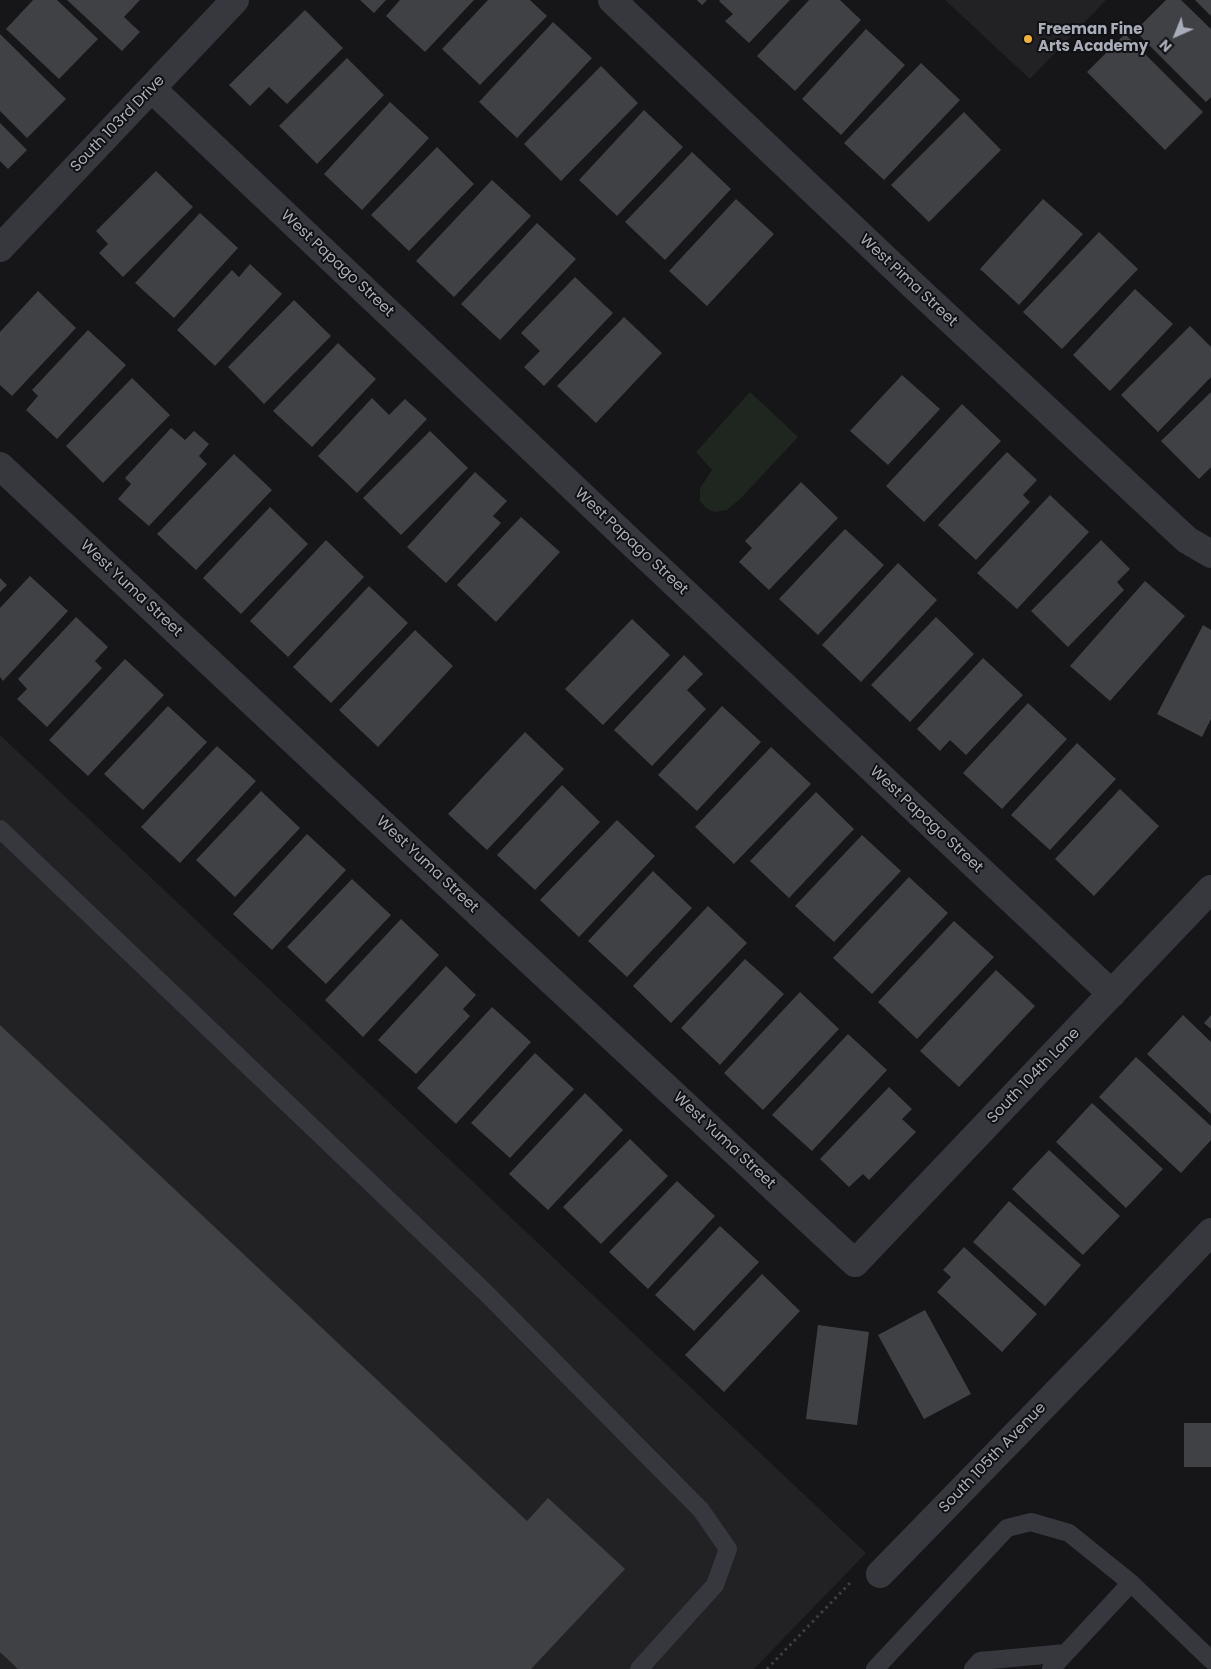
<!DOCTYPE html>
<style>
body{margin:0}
#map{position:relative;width:1211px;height:1669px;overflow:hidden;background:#161618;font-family:Poppins,sans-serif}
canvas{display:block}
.north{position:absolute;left:1151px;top:10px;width:50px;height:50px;-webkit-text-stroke:4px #111113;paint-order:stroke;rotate:224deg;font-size:14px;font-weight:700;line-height:20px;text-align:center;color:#a8adb8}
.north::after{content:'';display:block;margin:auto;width:18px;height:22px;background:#a8adb8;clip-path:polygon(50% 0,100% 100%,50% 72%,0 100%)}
</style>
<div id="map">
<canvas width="1211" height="1669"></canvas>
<div class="north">N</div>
</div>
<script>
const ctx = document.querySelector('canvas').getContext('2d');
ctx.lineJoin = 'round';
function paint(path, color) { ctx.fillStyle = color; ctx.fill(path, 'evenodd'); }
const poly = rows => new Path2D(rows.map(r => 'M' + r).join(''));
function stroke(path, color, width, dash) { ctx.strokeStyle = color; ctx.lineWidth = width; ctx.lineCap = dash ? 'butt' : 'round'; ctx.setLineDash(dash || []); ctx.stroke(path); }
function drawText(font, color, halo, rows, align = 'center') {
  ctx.font = font + ' Poppins,sans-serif'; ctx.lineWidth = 4; ctx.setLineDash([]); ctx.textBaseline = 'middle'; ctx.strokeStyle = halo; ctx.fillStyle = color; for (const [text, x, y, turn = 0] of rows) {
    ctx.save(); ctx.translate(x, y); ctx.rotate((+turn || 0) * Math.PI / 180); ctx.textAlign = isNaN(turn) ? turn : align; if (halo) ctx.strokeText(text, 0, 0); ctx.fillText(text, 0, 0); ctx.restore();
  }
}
const built = poly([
 [945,0,1106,0,1030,79],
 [0,735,866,1553,754,1669,0,1669]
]);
const green = poly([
 [750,392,798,437,741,498,727,510,714,512,706,508,700,501,700,488,712,470,696,452]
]);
const building = poly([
 [33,0,57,0,98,39,59,79,6,29],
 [67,0,140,0,124,17,140,32,122,51],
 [360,0,386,0,374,13],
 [400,0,474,0,425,52,386,16],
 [488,0,530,0,547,16,480,85,442,49],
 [697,0,707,0,702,5],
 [720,0,790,0,749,43,725,21,733,14,719,1],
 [809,0,840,0,861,20,795,91,757,56],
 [1166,0,1181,0,1211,29,1211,97,1206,102,1135,31],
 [1195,0,1211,0,1211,16],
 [305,10,343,48,287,104,269,87,250,106,229,85],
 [553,22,592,58,517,138,479,102],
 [866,29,905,65,841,135,802,99],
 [0,34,66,99,27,138,0,111],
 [1125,34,1203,112,1165,150,1087,72],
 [347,58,384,95,317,164,279,126],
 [921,63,960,100,884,180,844,143],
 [601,66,638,103,561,181,524,144],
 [390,102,429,138,362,210,324,174],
 [644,110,683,147,617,216,579,180],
 [964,112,1001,150,929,222,891,185],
 [0,123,27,150,8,169,0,161],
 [437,147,474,184,409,251,371,215],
 [692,152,731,189,665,260,625,222],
 [156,171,193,207,123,277,99,253,108,244,96,231],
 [492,180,531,216,454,297,416,261],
 [736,199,774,234,707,306,669,271],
 [1043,199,1083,234,1019,305,980,269],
 [200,213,238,248,174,318,135,283],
 [537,223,576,259,500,340,461,304],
 [1099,232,1138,269,1062,349,1023,312],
 [250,264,282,294,215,366,177,330,232,270,239,277],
 [575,277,613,313,544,386,524,367,540,351,521,333],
 [1135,289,1173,324,1110,391,1073,355],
 [38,291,76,328,12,396,0,385,0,332],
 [294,300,331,336,264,404,228,367],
 [624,317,662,353,596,423,557,386],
 [1190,326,1211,347,1211,377,1158,432,1121,395],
 [88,330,126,365,57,439,26,410,38,396,32,390],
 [338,343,376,379,312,447,273,411],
 [902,375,940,409,888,465,850,431],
 [132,378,170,415,103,483,66,446],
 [1211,392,1211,467,1199,479,1161,441],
 [372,398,389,415,405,399,427,419,357,493,318,456],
 [962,404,1001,441,924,522,886,486],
 [171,428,185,440,194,431,209,444,199,456,207,464,149,526,118,499,131,484,125,478],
 [430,431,468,468,401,535,363,498],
 [1007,452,1037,480,1023,495,1030,502,976,560,938,525],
 [234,454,272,490,196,570,157,534],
 [475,472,507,501,493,516,501,523,446,583,407,547],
 [801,482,838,518,769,590,739,562,752,548,745,541],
 [1050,495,1089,532,1017,609,977,573],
 [270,507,308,544,241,614,203,578],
 [521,517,560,552,496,622,457,585],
 [845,529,884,565,818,635,779,599],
 [326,540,364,577,288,657,250,621],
 [1101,540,1130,569,1117,582,1124,590,1068,647,1031,611],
 [898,563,937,600,861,682,822,645],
 [30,576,68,611,3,681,0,677,0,608],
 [0,578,7,585,0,592],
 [1145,581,1185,616,1110,701,1070,666],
 [369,586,408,623,331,703,293,667],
 [76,617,108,647,95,661,102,668,47,727,17,699,27,689,18,679],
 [936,617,974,654,910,722,871,685],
 [632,619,670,655,603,725,565,689],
 [1203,625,1211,630,1211,719,1202,737,1157,714],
 [415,630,453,666,378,747,339,710],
 [684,655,703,674,687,690,706,709,652,766,614,730],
 [983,658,1023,695,966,755,950,740,940,751,917,729],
 [125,659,164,695,88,776,49,740],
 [1028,703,1067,739,1002,809,963,773],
 [168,706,207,742,143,810,104,774],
 [722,706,761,742,697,811,658,775],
 [525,732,564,769,487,850,448,814],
 [1077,743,1116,779,1050,850,1011,815],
 [217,746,256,781,180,863,141,827],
 [771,747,811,784,734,864,695,827],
 [562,785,600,822,535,890,497,855],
 [1120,789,1159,826,1094,896,1055,859],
 [261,791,300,828,235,897,196,860],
 [816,792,854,829,789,898,750,861],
 [617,820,655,856,579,937,540,900],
 [307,834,346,870,272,950,233,914],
 [862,835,901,871,834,942,795,906],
 [653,871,692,908,627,977,588,941],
 [909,877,948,913,872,994,833,958],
 [352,879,391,915,326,984,287,947],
 [708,906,747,943,671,1023,633,986],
 [401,919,439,955,363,1037,325,1000],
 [954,921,994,957,917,1039,878,1002],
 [745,959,784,994,720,1065,681,1028],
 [446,966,476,995,463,1009,470,1016,416,1074,378,1040],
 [996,970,1035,1006,959,1087,920,1051],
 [800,992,839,1029,763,1110,724,1073],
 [492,1007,531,1042,456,1124,417,1088],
 [1183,1015,1211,1042,1211,1114,1147,1054],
 [1211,1015,1211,1029,1204,1023],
 [0,1025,527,1521,548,1498,625,1569,531,1669,18,1669,0,1652],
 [848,1034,887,1070,812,1151,772,1115],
 [535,1053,574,1089,510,1158,471,1123],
 [1136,1057,1211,1126,1211,1140,1181,1173,1099,1097],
 [889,1087,912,1109,902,1119,916,1132,869,1180,863,1174,849,1187,820,1159],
 [585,1093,623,1130,548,1210,509,1174],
 [1092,1103,1163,1169,1126,1208,1056,1142],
 [630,1139,668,1176,601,1244,563,1207],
 [1049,1150,1120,1216,1083,1255,1012,1189],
 [677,1181,715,1216,648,1289,609,1252],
 [1009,1201,1081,1265,1045,1306,973,1242],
 [720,1226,759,1262,694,1331,655,1295],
 [964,1247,1037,1314,1002,1352,937,1292,951,1277,943,1270],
 [762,1274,800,1311,724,1392,685,1355],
 [925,1310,971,1394,924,1419,878,1335],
 [818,1325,869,1332,857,1425,806,1419],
 [1184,1423,1211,1423,1211,1467,1184,1467]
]);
const path = poly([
 [767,1669,850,1583,852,1582]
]);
const lane = poly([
 [0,829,486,1293,701,1510,728,1549,715,1585,639,1669],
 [875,1669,1007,1528,1031,1522,1069,1533,1131,1583,1211,1660],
 [973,1669,980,1661,1066,1653],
 [1051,1669,1131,1583]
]);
const street = poly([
 [612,0,916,288,1187,540,1211,554],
 [152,89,633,544,1112,994],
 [0,248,235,0],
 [0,466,389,830,855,1263,1211,889],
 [880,1574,1106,1342,1211,1232]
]);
const markers = [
 [1028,39,5,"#f2b134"]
];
const poiNames = [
 ["Freeman Fine",1038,30],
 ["Arts Academy",1038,47]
];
const streetNames = [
 ["South 103rd Drive",118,124,-46],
 ["West Papago Street",337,264,43],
 ["West Pima Street",908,281,43],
 ["West Papago Street",631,542,43],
 ["West Yuma Street",131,589,43],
 ["West Papago Street",926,820,43],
 ["West Yuma Street",427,865,43],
 ["South 104th Lane",1034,1076,-46],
 ["West Yuma Street",724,1141,43],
 ["South 105th Avenue",993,1458,-46]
];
paint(built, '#222225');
paint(green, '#1e261f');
paint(building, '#404145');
stroke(path, '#3d3f44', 3, [2.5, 4]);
stroke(lane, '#37383d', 18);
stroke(street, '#37383d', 28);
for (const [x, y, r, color] of markers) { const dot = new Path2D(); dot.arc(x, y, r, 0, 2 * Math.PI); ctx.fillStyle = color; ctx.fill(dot); stroke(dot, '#111113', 2); }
drawText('bold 15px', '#a8adb8', '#111113', poiNames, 'left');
drawText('15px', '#a8adb8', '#111113', streetNames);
</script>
